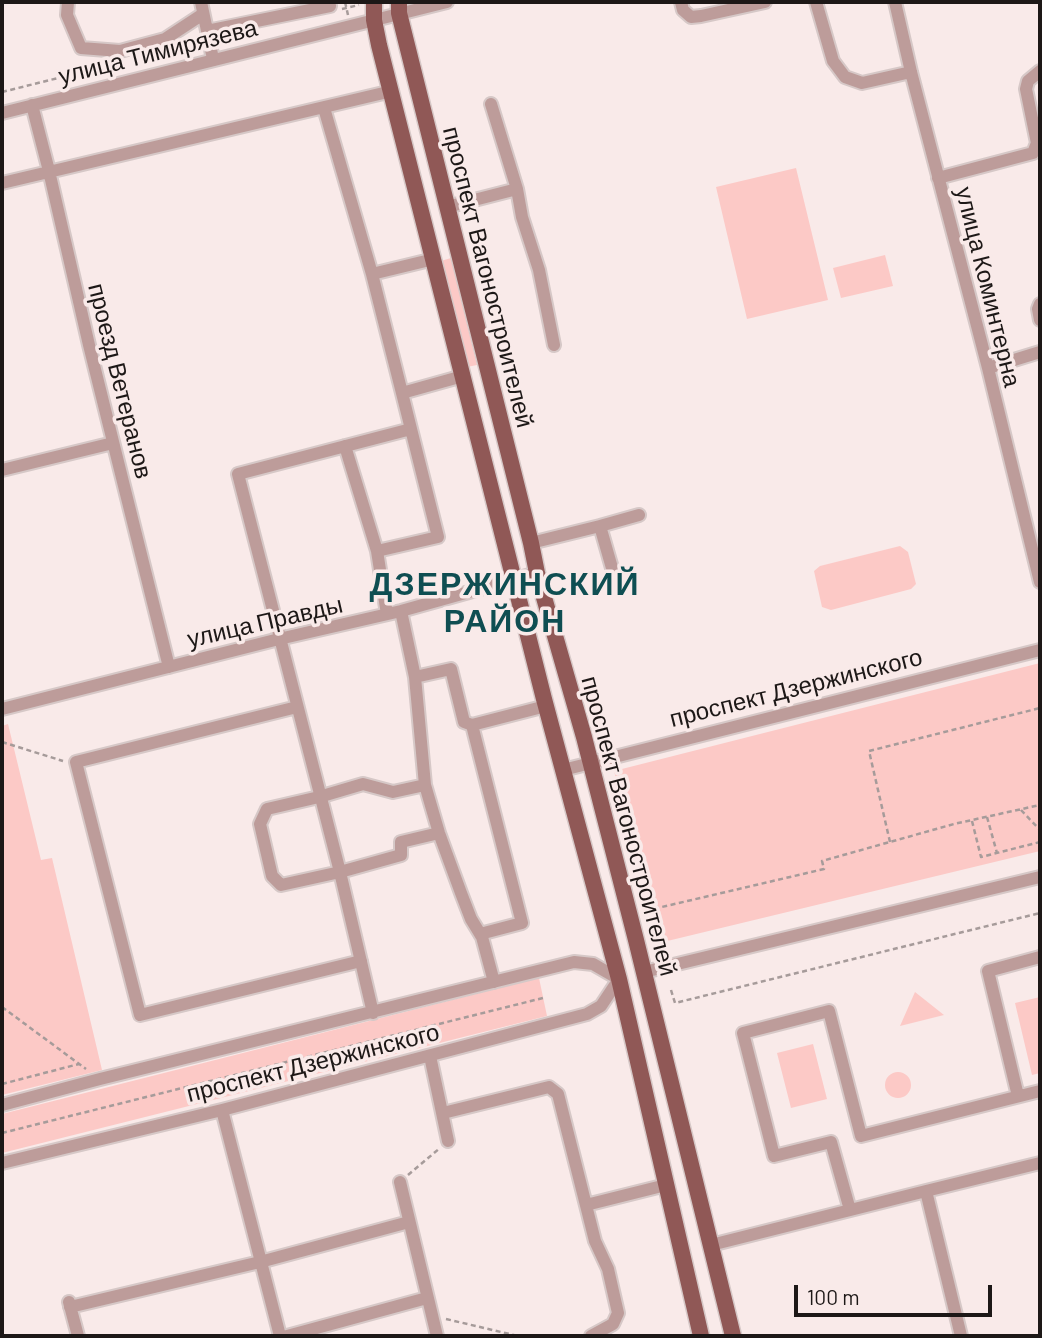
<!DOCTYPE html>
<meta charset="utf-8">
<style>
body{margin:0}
#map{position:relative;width:1042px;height:1338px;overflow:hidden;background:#f9eae9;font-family:Barlow,sans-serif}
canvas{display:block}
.frame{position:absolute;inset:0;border:4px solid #1d1817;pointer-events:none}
.scale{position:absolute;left:794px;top:1285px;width:198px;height:32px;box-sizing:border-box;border:4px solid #1d1817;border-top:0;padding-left:9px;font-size:21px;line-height:24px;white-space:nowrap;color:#1d1817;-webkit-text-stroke:5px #f9eae9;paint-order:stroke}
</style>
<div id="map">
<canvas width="1042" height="1338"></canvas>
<div class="frame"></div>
<div class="scale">100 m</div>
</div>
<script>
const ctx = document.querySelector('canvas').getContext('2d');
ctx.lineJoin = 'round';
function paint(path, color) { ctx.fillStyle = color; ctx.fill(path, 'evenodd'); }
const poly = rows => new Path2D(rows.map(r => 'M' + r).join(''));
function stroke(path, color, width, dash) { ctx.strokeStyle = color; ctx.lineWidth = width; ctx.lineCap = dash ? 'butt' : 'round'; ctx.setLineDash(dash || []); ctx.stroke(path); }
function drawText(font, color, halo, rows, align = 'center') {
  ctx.font = font + ' Barlow,sans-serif'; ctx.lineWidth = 7; ctx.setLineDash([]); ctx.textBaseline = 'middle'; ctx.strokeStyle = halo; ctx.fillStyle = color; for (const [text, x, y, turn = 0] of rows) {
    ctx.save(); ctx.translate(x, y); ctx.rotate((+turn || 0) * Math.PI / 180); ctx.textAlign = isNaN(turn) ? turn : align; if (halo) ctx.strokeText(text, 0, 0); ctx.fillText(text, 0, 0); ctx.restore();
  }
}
const green = poly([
 [796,168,828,300,747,319,716,187],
 [885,255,893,286,841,298,833,268],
 [451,258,477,365,467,367,441,261],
 [900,546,908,552,916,584,911,589,831,610,822,607,814,571,820,566],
 [1040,663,1040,851,659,943,614,771],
 [8,724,41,860,52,858,102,1070,2,1095,2,726],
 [539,978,547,1016,2,1153,2,1114],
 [915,992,944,1015,900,1026],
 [1040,997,1040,1073,1032,1075,1015,1003],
 [813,1044,827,1099,791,1108,777,1053],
 '885 1085a13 13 0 1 1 26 0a13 13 0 1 1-26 0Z'
]);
const path = poly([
 [345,2,348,15],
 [342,9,359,5],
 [172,50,196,44],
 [2,92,114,64],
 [2,742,63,761],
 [1021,810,1040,830],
 [987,817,997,853],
 [972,821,981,857,1040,842],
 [890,842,869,751,1040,708],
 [659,946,649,910,824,869,822,861,954,824,1040,805],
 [671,990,675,1003,1040,913],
 [2,1007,86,1069],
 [2,1084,79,1064],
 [2,1133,543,998],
 [408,1175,440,1148],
 [446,1319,518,1336]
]);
const minor = poly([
 [68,2,67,15,81,48,120,51,165,39,203,14],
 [201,2,213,59],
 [681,2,683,10,691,17,701,16,765,2],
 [816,2,833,61,845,77,862,83,911,72],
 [895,2,911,72,988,368,1040,582],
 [207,31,330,6,329,2],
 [491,104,517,189,522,217,539,270,554,345],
 [32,105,49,171,89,345,169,667],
 [324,108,372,274,434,259],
 [2,113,447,2],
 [938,178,1033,153,1037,143,1026,89,1028,81,1040,71],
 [2,183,392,91],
 [447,207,517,189],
 [372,274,402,393],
 [1040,304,1038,309,1040,320],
 [988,368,1040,352],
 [345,446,377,551],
 [2,470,113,443],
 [600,526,639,515],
 [531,543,600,526,616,582],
 [401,611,415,677,425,785,439,833,461,893,471,919,482,937,494,982],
 [387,614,377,551,438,537,402,393,463,376],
 [415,677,451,669,464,722,472,725,546,706],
 [297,707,76,762,140,1015,361,961],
 [2,709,279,639,401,611,537,573],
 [472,725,522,923,480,934],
 [563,770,1040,650],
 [425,785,393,792,363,784,319,797,267,809,260,824,272,876,281,885,340,872,401,855,401,842,439,833],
 [644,972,1040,877],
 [373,1013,340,872,238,474,411,429],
 [430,1056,448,1141],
 [1018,1096,988,971,1040,957],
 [2,1105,100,1079,574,962,593,964,619,979,601,1006,587,1014,222,1110,2,1163],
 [222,1110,280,1336],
 [443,1113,549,1087,558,1094,595,1241,608,1269,618,1313,613,1324,591,1336],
 [400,1182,437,1336],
 [926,1191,1040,1163],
 [586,1205,666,1185],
 [850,1210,831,1142,774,1156,743,1033,829,1011,861,1136,1040,1091],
 [711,1245,926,1191,961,1336],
 [69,1302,78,1336],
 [70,1307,260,1262,409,1222],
 [287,1336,427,1298]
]);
const major = poly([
 [374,2,374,20,379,45,544,699,619,979,701,1336],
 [399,2,399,13,531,543,537,573,584,737,636,940,733,1336]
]);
const streetNames = [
 ["улица Тимирязева",158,52,-14],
 ["проспект Вагоностроителей",488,277,76],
 ["улица Коминтерна",988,287,76],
 ["проезд Ветеранов",120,381,76],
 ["улица Правды",265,622,-13],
 ["проспект Дзержинского",796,688,-14],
 ["проспект Вагоностроителей",629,826,75],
 ["проспект Дзержинского",313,1063,-14]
];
const districtNames = [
 ["ДЗЕРЖИНСКИЙ",505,584],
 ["РАЙОН",505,621]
];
paint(green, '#fcc9c6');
stroke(minor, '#d6c8c7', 16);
stroke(major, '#d6c8c7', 19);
stroke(path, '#a69b9a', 2.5, [5, 3.5]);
stroke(minor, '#bd9c9a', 12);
stroke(major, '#905856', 16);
drawText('24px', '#1d1817', '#f9eae9', streetNames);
ctx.letterSpacing = '2px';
drawText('bold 32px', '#0f4e52', '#f9eae9', districtNames);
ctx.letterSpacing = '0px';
</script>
